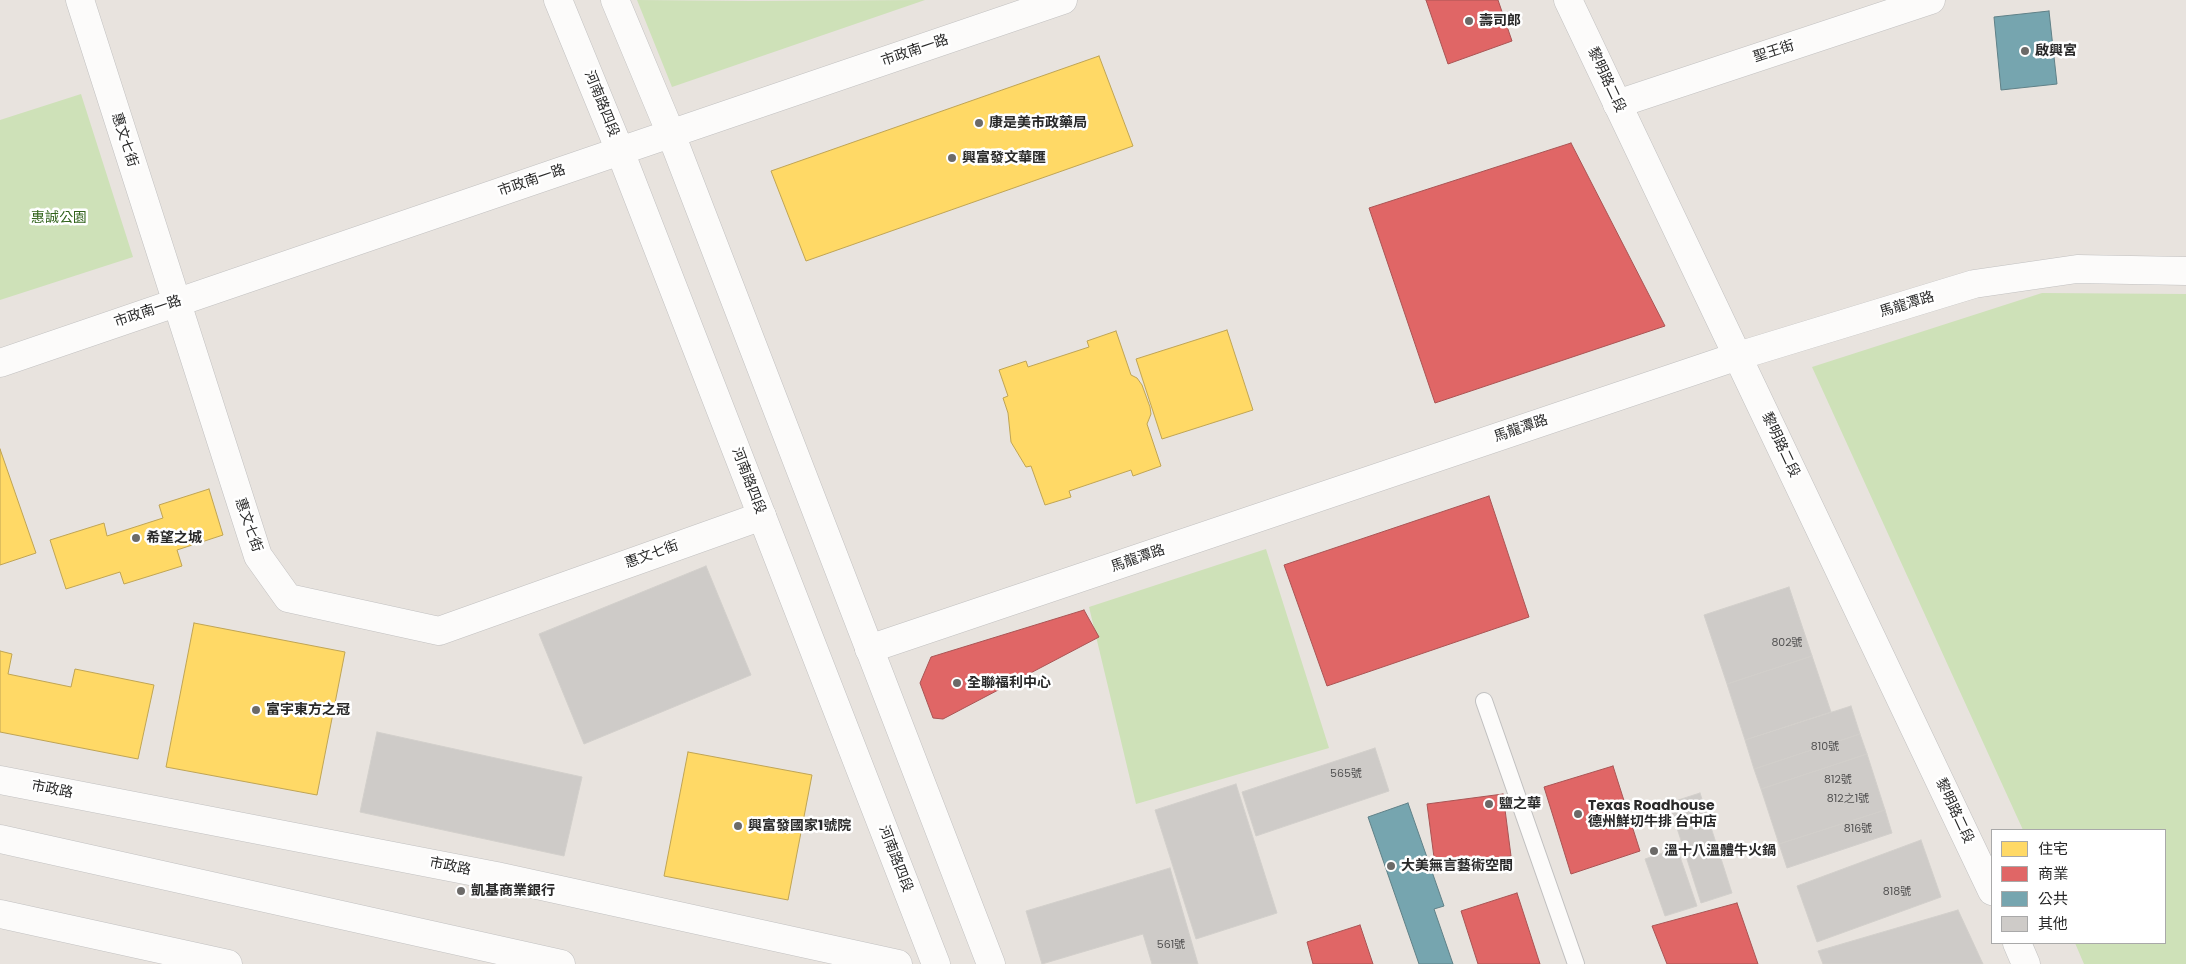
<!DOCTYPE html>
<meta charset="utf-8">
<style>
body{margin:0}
#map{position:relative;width:2186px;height:964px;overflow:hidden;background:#e8e3de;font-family:Poppins,"Noto Sans TC",sans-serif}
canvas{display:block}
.legend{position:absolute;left:1991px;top:829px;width:175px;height:115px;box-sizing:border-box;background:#fff;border:1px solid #a9a9a9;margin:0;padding:6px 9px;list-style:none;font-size:15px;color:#292929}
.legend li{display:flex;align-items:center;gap:10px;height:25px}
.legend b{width:25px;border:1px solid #a9a9a9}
</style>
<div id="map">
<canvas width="2186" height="964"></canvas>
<ul class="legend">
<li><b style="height:14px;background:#ffd966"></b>住宅</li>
<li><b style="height:14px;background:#e06666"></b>商業</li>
<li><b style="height:14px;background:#76a5af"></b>公共</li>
<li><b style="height:14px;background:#cecbc8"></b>其他</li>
</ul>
</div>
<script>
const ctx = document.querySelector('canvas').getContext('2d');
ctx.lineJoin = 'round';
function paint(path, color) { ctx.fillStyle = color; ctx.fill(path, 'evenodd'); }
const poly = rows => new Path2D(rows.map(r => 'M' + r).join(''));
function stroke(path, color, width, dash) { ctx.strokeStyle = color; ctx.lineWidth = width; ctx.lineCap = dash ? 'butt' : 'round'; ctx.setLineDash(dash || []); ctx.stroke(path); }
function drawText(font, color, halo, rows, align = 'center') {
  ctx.font = font + ' Poppins,"Noto Sans TC",sans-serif'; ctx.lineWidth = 5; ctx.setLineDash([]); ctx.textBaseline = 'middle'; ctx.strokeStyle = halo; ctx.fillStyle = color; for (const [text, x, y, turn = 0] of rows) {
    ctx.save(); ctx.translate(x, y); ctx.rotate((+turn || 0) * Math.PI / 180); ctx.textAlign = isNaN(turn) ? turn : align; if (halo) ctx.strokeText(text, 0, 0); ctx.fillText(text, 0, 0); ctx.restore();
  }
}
const green = poly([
 [637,0,750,1,925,0,672,87],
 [81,94,133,257,0,300,0,120],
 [2042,293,2186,294,2186,964,2084,964,2075,943,2165,943,2165,830,2023,830,1812,367],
 [1266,549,1329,748,1136,804,1089,607]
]);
const homes = poly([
 [1099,56,1133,146,806,261,771,171,1099,56],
 [1227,330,1253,410,1162,439,1136,359,1227,330],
 [1116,331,1131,375,1137,378,1142,385,1150,407,1151,414,1147,424,1161,466,1133,476,1131,470,1069,491,1071,497,1045,505,1031,466,1026,467,1011,442,1008,413,1003,398,1008,396,999,370,1026,361,1028,367,1089,347,1087,341,1116,331],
 [0,449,36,553,0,565,0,449],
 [209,489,223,535,177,550,182,566,124,584,120,572,66,589,50,540,104,523,107,536,163,518,159,505,209,489],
 [194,623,345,652,317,795,166,767,194,623],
 [0,651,12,654,8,674,71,687,75,669,154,685,138,759,0,732,0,651],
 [688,752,812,775,788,900,664,876,688,752]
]);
const shops = poly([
 [1426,0,1498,0,1512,41,1448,64,1426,0],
 [1571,143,1665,326,1435,403,1369,208,1571,143],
 [1489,496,1529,617,1327,686,1284,565,1489,496],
 [1084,610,1099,637,943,719,933,718,920,683,931,657,1084,610],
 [1613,766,1640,851,1571,874,1544,787,1613,766],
 [1503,794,1511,856,1435,865,1427,804,1503,794],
 [1517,893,1540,964,1478,964,1461,911,1517,893],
 [1737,903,1758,964,1667,964,1652,926,1737,903],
 [1360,925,1373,964,1313,964,1307,942,1360,925]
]);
const public = poly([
 [2049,11,2057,84,2001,90,1994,17,2049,11],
 [1408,803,1444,906,1434,909,1453,964,1419,964,1368,817,1408,803]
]);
const building = poly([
 [706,566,751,675,584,744,539,634,706,566],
 [1789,587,1812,656,1727,684,1704,615,1789,587],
 [1812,656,1831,712,1745,740,1727,684,1812,656],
 [1851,706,1860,734,1754,769,1745,740,1851,706],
 [377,732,582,777,564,856,360,812,377,732],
 [1860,734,1867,754,1761,789,1754,769,1860,734],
 [1375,748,1389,791,1256,836,1242,792,1375,748],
 [1867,754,1885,810,1779,844,1761,789,1867,754],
 [1236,784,1277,913,1196,939,1155,810,1236,784],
 [1700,793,1732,893,1701,903,1669,803,1700,793],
 [1885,810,1892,833,1787,868,1779,844,1885,810],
 [1921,840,1941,897,1817,942,1797,886,1921,840],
 [1677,848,1697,906,1665,916,1645,859,1677,848],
 [1170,868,1198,964,1152,964,1143,934,1042,964,1026,911,1170,868],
 [1958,910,1983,964,1823,964,1818,951,1958,910]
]);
const service = poly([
 [1484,701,1576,964]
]);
const minor = poly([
 [80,0,258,556,288,598,439,631,762,516],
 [1617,104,1931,0],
 [0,363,620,151],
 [869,649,1738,356,1974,284,2077,269,2186,271]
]);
const tertiary = poly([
 [558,0,620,151,936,964],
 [615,0,671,134,991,964],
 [620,151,1063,0],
 [0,780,496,876,898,964],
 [0,839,561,964],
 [0,914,228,964]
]);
const secondary = poly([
 [1568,0,1992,891],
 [2017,943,2026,964]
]);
const markers = [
 [1469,21,5,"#6c6a68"],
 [2025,51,5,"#6c6a68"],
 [979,123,5,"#6c6a68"],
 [952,158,5,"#6c6a68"],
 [136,538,5,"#6c6a68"],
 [957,683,5,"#6c6a68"],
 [256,710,5,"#6c6a68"],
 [1489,804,5,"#6c6a68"],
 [1578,814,5,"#6c6a68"],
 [738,826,5,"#6c6a68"],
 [1654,851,5,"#6c6a68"],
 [1391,866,5,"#6c6a68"],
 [461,891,5,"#6c6a68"]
];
const numberNames = [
 ["802號",1787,643],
 ["810號",1825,747],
 ["565號",1346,774],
 ["812號",1838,780],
 ["812之1號",1848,799],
 ["816號",1858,829],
 ["818號",1897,892],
 ["561號",1171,945]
];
const poiNames = [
 ["壽司郎",1479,21],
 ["啟興宮",2035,51],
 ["康是美市政藥局",989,123],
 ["興富發文華匯",962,158],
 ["希望之城",146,538],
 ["全聯福利中心",967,683],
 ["富宇東方之冠",266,710],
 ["鹽之華",1499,804],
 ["Texas Roadhouse",1588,806],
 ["德州鮮切牛排 台中店",1588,822],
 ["興富發國家1號院",748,826],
 ["溫十八溫體牛火鍋",1664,851],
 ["大美無言藝術空間",1401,866],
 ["凱基商業銀行",471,891]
];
const streetNames = [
 ["市政南一路",915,51,-19],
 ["聖王街",1774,52,-18],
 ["黎明路二段",1606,80,65],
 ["河南路四段",601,104,68],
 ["惠文七街",124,140,72],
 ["市政南一路",532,181,-19],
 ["馬龍潭路",1907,305,-17],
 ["市政南一路",148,312,-19],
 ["馬龍潭路",1521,429,-19],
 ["黎明路二段",1780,445,65],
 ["河南路四段",748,481,69],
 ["惠文七街",248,525,71],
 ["惠文七街",652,555,-20],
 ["馬龍潭路",1138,559,-19],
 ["市政路",52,790,11],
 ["黎明路二段",1954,811,65],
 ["河南路四段",895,859,69],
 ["市政路",450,867,11]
];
const parkNames = [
 ["惠誠公園",59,218]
];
paint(green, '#cee1b8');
paint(homes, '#ffd966');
stroke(homes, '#bfa454', 1);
paint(shops, '#e06666');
stroke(shops, '#a95454', 1);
paint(public, '#76a5af');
stroke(public, '#5f8087', 1);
paint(building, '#cecbc8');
stroke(building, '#d2cfcb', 1);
stroke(service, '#c1c0c0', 18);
stroke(minor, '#c1c0c0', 29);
stroke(tertiary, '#c1c0c0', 29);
stroke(secondary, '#c1c0c0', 29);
stroke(service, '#fcfbfa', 16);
stroke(minor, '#fcfbfa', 28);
stroke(tertiary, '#fcfbfa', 28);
stroke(secondary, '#fcfbfa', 28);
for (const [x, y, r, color] of markers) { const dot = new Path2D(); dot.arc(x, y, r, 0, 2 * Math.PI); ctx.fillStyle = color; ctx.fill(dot); stroke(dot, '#fff', 2); }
drawText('11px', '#535252', null, numberNames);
drawText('bold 14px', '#292929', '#fff', poiNames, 'left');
drawText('14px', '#292929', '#fff', streetNames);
drawText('14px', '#32631c', '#fff', parkNames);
</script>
